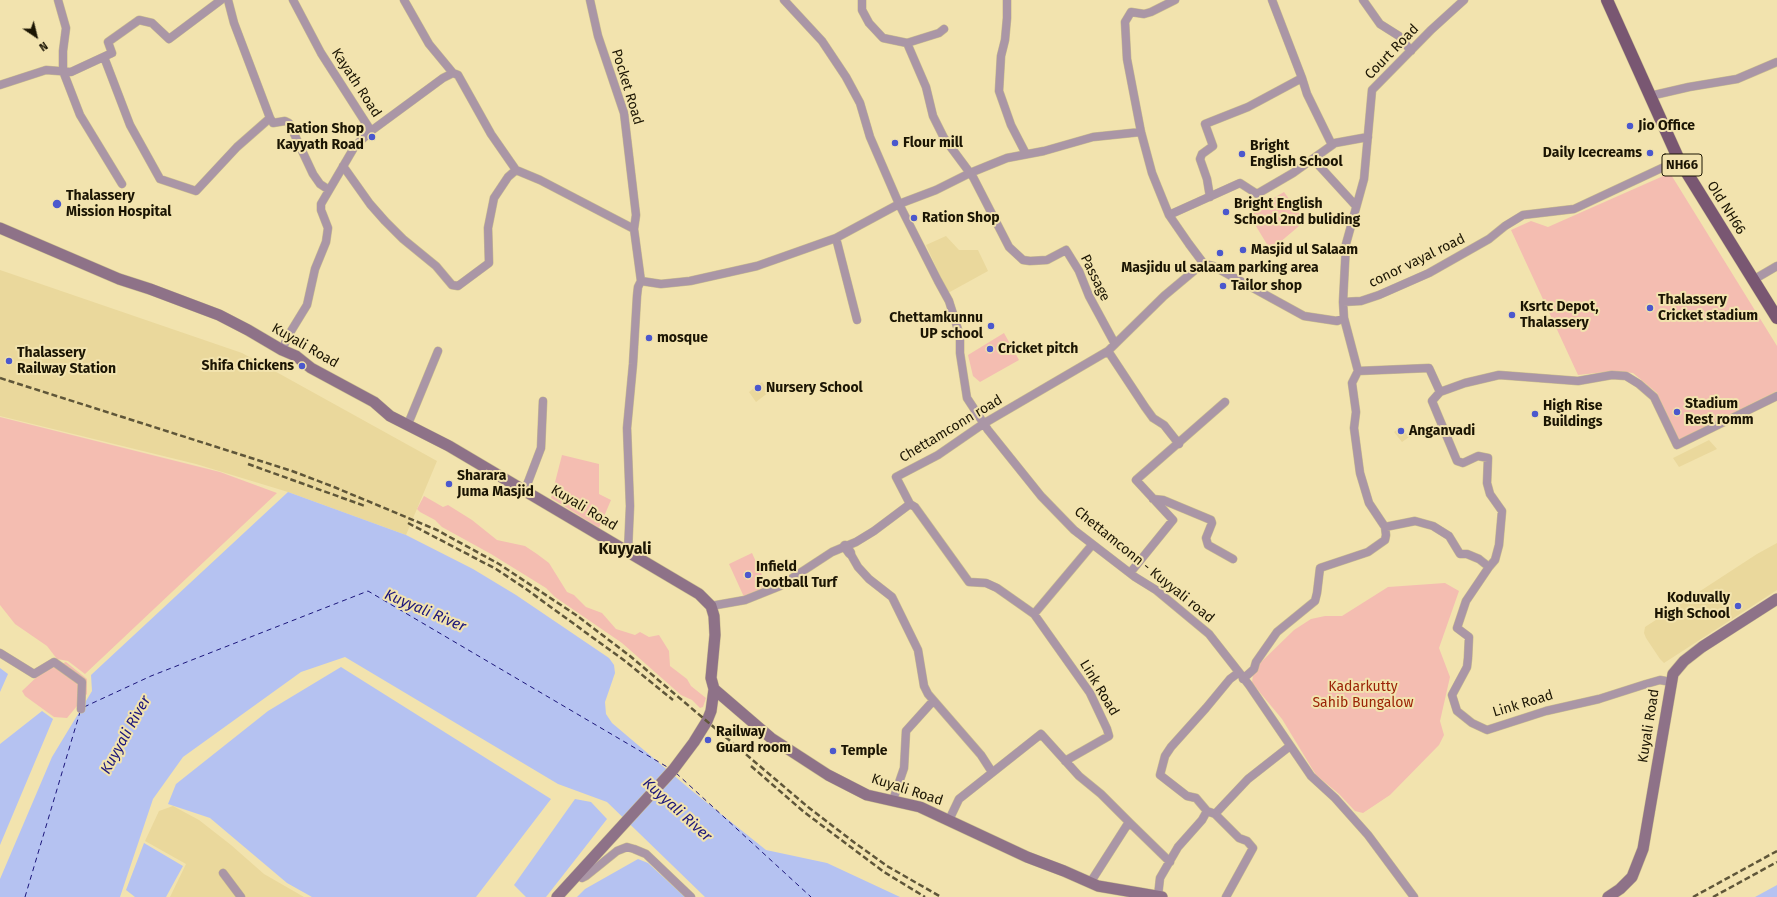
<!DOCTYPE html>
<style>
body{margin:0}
#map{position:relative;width:1777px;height:897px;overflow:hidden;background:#f2e3ae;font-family:"Fira Sans",sans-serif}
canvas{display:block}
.north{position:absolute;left:16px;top:16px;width:40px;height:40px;-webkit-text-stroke:3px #f2e3ae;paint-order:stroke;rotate:145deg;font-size:11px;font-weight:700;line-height:16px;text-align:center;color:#1b1503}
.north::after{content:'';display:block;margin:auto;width:14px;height:18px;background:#1b1503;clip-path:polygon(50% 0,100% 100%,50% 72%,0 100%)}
</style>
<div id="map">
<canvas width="1777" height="897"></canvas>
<div class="north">N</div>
</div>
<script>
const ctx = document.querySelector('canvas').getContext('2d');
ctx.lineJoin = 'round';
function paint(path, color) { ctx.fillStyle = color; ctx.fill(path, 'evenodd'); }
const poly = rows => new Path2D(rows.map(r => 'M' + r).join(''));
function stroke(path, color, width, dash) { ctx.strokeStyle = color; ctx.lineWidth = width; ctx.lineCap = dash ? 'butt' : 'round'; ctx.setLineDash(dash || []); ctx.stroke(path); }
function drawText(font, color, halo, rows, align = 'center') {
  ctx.font = font + ' "Fira Sans",sans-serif'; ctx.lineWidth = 4; ctx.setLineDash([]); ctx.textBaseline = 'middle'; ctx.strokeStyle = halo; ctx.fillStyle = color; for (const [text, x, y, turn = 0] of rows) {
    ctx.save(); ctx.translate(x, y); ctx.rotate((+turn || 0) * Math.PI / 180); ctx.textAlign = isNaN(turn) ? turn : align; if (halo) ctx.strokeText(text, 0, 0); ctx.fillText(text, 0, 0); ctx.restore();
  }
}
const built = poly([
 [946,236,959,250,978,250,988,271,948,293,926,245],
 [0,270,242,353,437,461,406,535,288,492,196,464,0,416],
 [762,382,769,392,756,402,749,392],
 [1401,427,1409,437,1402,442,1394,432],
 [1709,440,1717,449,1679,467,1673,458],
 [1777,543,1777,590,1664,663,1660,659,1646,638,1644,633,1645,627,1757,554],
 [173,806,199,820,231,845,264,874,304,897,170,897,186,864,145,841,159,811]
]);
const green = poly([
 [1670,173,1777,346,1777,391,1679,440,1657,393,1633,373,1614,371,1578,375,1511,230,1531,221,1548,227],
 [1284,192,1305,221,1279,243,1268,246,1248,213],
 [1004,333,1019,360,980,382,973,376,968,355],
 [0,417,220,472,277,493,85,674,68,661,57,659,47,646,15,624,0,605],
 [562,455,599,464,599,494,611,500,599,528,551,498],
 [424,496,443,507,448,505,472,520,497,540,525,546,537,554,549,563,567,592,574,595,586,607,602,613,616,629,635,635,640,632,649,637,659,635,669,651,670,666,687,679,691,686,706,698,703,707,700,708,692,700,681,695,622,643,555,597,546,588,491,554,442,527,435,520,420,512,417,509],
 [752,553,767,586,744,597,729,564],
 [1445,583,1459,591,1439,648,1450,677,1440,721,1444,735,1439,745,1390,795,1363,813,1355,811,1339,794,1316,775,1282,719,1252,683,1253,674,1258,665,1294,630,1311,619,1325,616,1342,616,1388,587],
 [66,662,87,679,87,694,67,718,54,717,25,696,22,691,42,672]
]);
const water = poly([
 [288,492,406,535,473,569,516,595,609,658,614,665,615,673,605,702,606,714,612,723,691,790,766,850,827,863,900,897,705,897,607,802,558,784,345,657,301,672,183,757,153,799,120,897,0,897,0,879,52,757,92,691,91,675],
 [341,667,551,799,476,897,312,897,287,883,210,818,168,804,176,784,268,711],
 [0,668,8,674,0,692],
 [42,711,53,719,0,845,0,744],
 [575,799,591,802,607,819,546,897,526,897,514,885],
 [144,843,183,866,166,897,135,897,126,890],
 [638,859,648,863,685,897,577,897,585,889],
 [1777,885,1777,897,1755,897]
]);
const ferry = poly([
 [84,707,151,676,368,591,669,768],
 [676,773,811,897],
 [25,897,80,712]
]);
const minor = poly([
 [58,0,66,28,63,51,63,71,80,115,122,184],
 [228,0,234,23,270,118,273,123,285,121,289,123,313,174,320,184,329,190],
 [404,0,429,44,453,73],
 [590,0,598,36,624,113,636,215,634,229],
 [784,0,822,41,846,77,860,103,870,137,899,204,938,281,949,301,960,336,960,353,967,398,988,430,1041,496,1074,530,1135,577,1156,590,1209,634,1249,685,1311,776,1335,798,1368,835,1414,897],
 [862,0,862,10,869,23,883,38,907,43,939,33,944,29],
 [1007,0,1007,18,1005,40,1001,56,999,91,1011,125,1026,154],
 [1175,0,1151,12,1144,14,1131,12,1125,22,1127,59,1141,132,1152,173,1169,215,1189,244,1204,264,1213,266,1304,316,1337,321,1344,318],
 [1272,0,1302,78],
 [1363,0,1380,24,1399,36,1411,51],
 [907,43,926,87,933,116,944,138,973,177,1009,247,1023,260,1030,261,1047,260,1066,250,1079,271,1089,296,1115,344],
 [104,57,130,125,160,179,196,191,237,147,270,118],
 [0,85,46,70,71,72,112,53,108,42,139,20,152,23,169,39,221,0],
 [1650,96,1689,87,1737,79,1777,62],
 [371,131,443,78,453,73,458,75,491,134,516,170,540,180,634,229,641,281],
 [1313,159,1356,206],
 [1679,160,1574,209,1523,215,1505,226,1489,239,1429,273,1379,295,1361,301,1343,302,1344,318,1358,371,1429,368,1440,392,1465,383,1499,375,1578,381,1612,375,1626,376,1639,384,1654,397,1677,445,1777,396],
 [343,166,370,204,385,221,403,239,436,266,452,285,458,286,489,263,488,228,494,198,508,177,516,170],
 [1210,197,1207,179,1200,159,1202,154,1213,146,1205,124,1248,107,1302,78,1307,94,1332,145],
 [1169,215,1240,183,1257,194,1293,173,1335,143,1368,137],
 [836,238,857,320],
 [1753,280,1777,266],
 [1343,302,1346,244,1364,179,1372,90,1431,30,1464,0],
 [282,350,288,336,307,305,315,269,326,242,328,228,321,210,321,204,355,146,371,131,321,53,293,0],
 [1108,351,1145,407,1153,418,1164,425,1179,444],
 [1440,392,1432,401,1457,461,1463,463,1478,456,1488,458,1487,483,1490,494,1502,511,1499,545,1495,560,1489,567],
 [408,424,438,351],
 [525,490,541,448,543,401],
 [1153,499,1163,500,1211,520,1212,523,1206,538,1208,545,1233,559],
 [910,504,915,507,969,582,986,583,997,588,1034,614],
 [1385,527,1415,521,1433,526,1449,536,1460,554,1467,554,1479,559,1489,567,1466,601,1457,628,1469,637,1468,658,1467,667,1452,695,1457,711,1472,723,1487,730,1546,711,1599,699,1646,684,1660,680,1671,682],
 [628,551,630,506,627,428,633,364,637,296,638,287,641,281,661,284,690,281,757,266,836,238,899,204,936,190,970,173,1007,158,1044,151,1093,137,1141,132],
 [850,553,858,567,869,579,892,597,918,650,924,686,928,694,981,755,992,772],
 [1130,573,1173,520,1136,480,1225,402],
 [711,606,745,600,780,586,832,552,856,542,874,531,910,504,896,477,938,455,983,424,1108,351,1164,296,1195,270,1204,264],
 [0,653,34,674,54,662,82,682,81,709],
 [1243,679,1254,669,1256,662,1277,632,1315,601,1317,593,1320,568,1368,552,1385,540,1386,535,1385,527,1369,503,1360,473,1354,428,1356,412,1352,383,1358,371],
 [1065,761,1109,736,1107,729,1090,693,1034,614,1092,545],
 [893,800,904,768,906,731,933,701],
 [1215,814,1248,779,1290,746],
 [949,820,959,799,1041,734,1079,776,1101,794,1129,822],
 [223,873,241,897],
 [578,873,582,878,586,876,617,851,627,847,634,849,646,854,691,897],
 [1090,883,1129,822,1170,862],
 [1158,896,1160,878,1178,847,1202,820,1207,811],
 [1226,897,1253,848,1247,841,1239,838,1215,814,1207,811,1196,798,1187,796,1160,775,1165,756,1171,747,1206,708,1230,679,1238,673]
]);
const tertiary = poly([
 [845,546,850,553]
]);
const secondary = poly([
 [0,228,119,279,150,289,219,315,248,330,282,350,296,356,311,368,374,402,390,416,449,446,699,594,711,606,714,616,715,635,711,678,714,689,771,738,828,775,867,795,920,807,1027,857,1064,871,1098,886,1162,897],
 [557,897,673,770,694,742,707,721,711,711,714,689],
 [1608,897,1620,889,1632,877,1643,849,1673,674,1684,661,1702,647,1777,599]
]);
const primary = poly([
 [1607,0,1679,160,1777,318]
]);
const rail = poly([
 [0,378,292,471,334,487,437,530,499,564,576,615,630,656,808,807,855,843,887,866,941,897],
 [248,464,365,506],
 [408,523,496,569,526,589,625,661,673,700],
 [751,766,804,812,884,872,925,897],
 [1693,897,1777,851],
 [1713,897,1777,862]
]);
const markers = [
 [1630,126,4,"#4b58cd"],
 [372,137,4,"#4b58cd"],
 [895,143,4,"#4b58cd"],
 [1650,153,4,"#4b58cd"],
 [1242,154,4,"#4b58cd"],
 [57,204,5,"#4b58cd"],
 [1226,212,4,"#4b58cd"],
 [914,218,4,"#4b58cd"],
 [1243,250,4,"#4b58cd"],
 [1220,253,4,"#4b58cd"],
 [1223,286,4,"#4b58cd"],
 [1650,308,4,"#4b58cd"],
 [1512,315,4,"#4b58cd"],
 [991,326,4,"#4b58cd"],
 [649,338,4,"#4b58cd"],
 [990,349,4,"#4b58cd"],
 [9,361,4,"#4b58cd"],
 [302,366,4,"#4b58cd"],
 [758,388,4,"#4b58cd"],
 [1677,412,4,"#4b58cd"],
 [1535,414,4,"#4b58cd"],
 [1401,431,4,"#4b58cd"],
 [449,484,4,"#4b58cd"],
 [748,575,4,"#4b58cd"],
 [1738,606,4,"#4b58cd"],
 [708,740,4,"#4b58cd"],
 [833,751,4,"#4b58cd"]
];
const shields = [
 [1682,165,40]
];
const shieldNames = [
 ["NH66",1682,165]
];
const streetNames = [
 ["Court Road",1392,52,-46],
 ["Kayath Road",356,83,57],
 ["Pocket Road",627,87,73],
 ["Old NH66",1726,208,58],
 ["conor vayal road",1417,261,-26],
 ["Passage",1095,278,64],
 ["Kuyali Road",305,346,30],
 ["Chettamconn road",951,429,-31],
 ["Kuyali Road",584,508,31],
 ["Chettamconn - Kuyyali road",1144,565,39],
 ["Link Road",1099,688,59],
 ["Link Road",1523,704,-17],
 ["Kuyali Road",1649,726,-81],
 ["Kuyali Road",907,790,18]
];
const poiNames = [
 ["Jio Office",1638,126],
 ["Ration Shop",364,129,"right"],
 ["Kayyath Road",364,145,"right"],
 ["Flour mill",903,143],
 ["Bright",1250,146],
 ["English School",1250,162],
 ["Daily Icecreams",1642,153,"right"],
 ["Thalassery",66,196],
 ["Mission Hospital",66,212],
 ["Bright English",1234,204],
 ["School 2nd buliding",1234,220],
 ["Ration Shop",922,218],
 ["Masjid ul Salaam",1251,250],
 ["Masjidu ul salaam parking area",1220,268,"center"],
 ["Tailor shop",1231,286],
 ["Thalassery",1658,300],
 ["Cricket stadium",1658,316],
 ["Ksrtc Depot,",1520,307],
 ["Thalassery",1520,323],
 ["Chettamkunnu",983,318,"right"],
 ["UP school",983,334,"right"],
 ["mosque",657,338],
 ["Cricket pitch",998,349],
 ["Thalassery",17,353],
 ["Railway Station",17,369],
 ["Shifa Chickens",294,366,"right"],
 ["Nursery School",766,388],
 ["Stadium",1685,404],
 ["Rest romm",1685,420],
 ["High Rise",1543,406],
 ["Buildings",1543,422],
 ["Anganvadi",1409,431],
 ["Sharara",457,476],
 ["Juma Masjid",457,492],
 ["Infield",756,567],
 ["Football Turf",756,583],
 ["Koduvally",1730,598,"right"],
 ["High School",1730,614,"right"],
 ["Railway",716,732],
 ["Guard room",716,748],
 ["Temple",841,751]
];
const parkNames = [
 ["Kadarkutty",1363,687],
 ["Sahib Bungalow",1363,703]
];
const waterNames = [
 ["Kuyyali River",425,611,23],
 ["Kuyyali River",126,735,-61],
 ["Kuyyali River",677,810,42]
];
const quarterNames = [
 ["Kuyyali",625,550]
];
paint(built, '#ead89c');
paint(green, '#f4bdb1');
paint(water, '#b5c2f1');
stroke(ferry, '#1c167b', 1, [5, 4]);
stroke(minor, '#cbbe8f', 9);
stroke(tertiary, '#cbbe8f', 11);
stroke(secondary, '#cbbe8f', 12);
stroke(primary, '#cbbe8f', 13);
stroke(minor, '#aa96a6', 8);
stroke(tertiary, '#aa96a6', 10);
stroke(secondary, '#8e7288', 11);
stroke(primary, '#795772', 12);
stroke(rail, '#5f5639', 2.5, [6, 3]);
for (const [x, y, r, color] of markers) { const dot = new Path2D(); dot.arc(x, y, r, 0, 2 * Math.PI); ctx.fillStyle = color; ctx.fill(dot); stroke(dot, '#f2e3ae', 1.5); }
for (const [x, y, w] of shields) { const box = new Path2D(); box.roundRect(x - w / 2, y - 11, w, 22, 3); ctx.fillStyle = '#f2e3ae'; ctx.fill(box); stroke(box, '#1b1503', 1); }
drawText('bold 13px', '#1b1503', null, shieldNames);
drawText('14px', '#1b1503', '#f2e3ae', streetNames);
drawText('bold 14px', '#1b1503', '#f2e3ae', poiNames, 'left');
drawText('14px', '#9b2307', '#f2e3ae', parkNames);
drawText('italic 15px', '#1c167b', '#f2e3ae', waterNames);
drawText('bold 16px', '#1b1503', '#f2e3ae', quarterNames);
</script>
